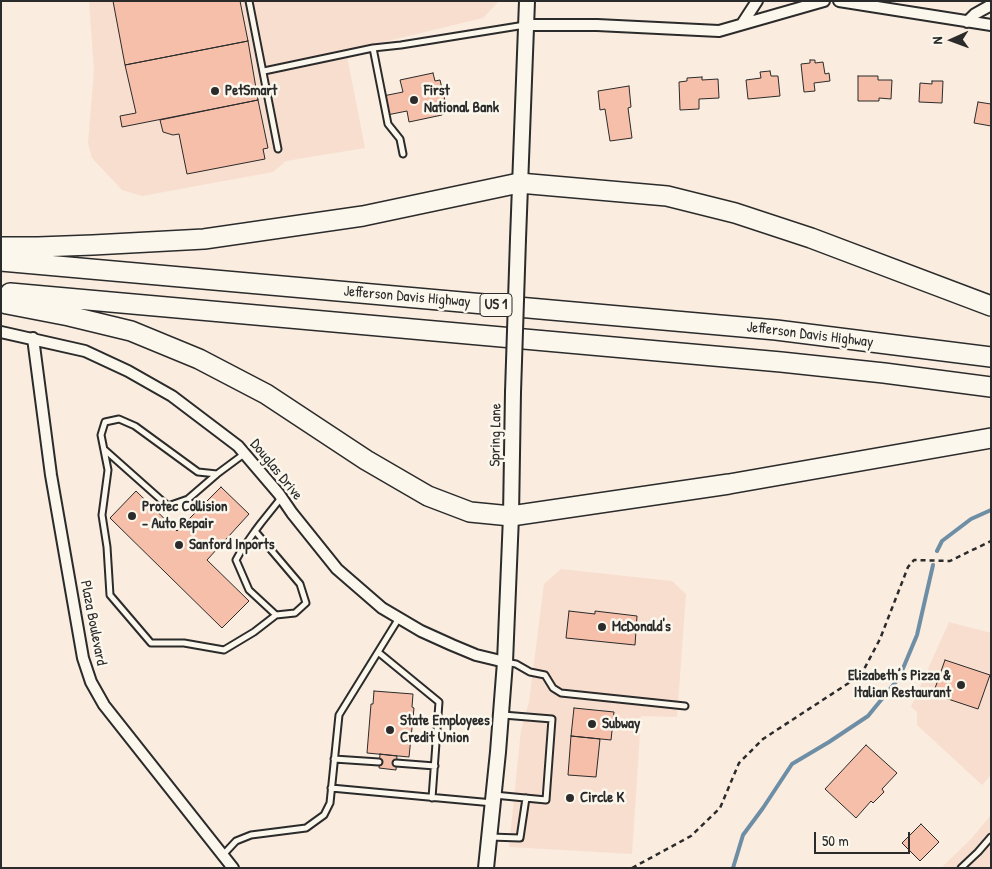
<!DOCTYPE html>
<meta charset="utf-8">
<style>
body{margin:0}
#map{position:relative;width:992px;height:869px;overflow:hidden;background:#faecdf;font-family:"Patrick Hand",sans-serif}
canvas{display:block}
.frame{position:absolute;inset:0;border:2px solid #2b2b2b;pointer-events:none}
.north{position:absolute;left:927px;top:15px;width:50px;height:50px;-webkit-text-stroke:4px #fbf7ec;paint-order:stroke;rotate:268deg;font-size:14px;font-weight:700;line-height:20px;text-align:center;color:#2b2b2b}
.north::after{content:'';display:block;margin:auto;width:18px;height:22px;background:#2b2b2b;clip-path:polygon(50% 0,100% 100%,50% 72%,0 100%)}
.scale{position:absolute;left:814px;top:832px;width:96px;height:22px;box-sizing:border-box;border:2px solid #2b2b2b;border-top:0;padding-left:6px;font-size:15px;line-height:18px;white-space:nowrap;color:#2b2b2b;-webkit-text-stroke:4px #fbf7ec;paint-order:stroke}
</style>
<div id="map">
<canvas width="992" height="869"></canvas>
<div class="frame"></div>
<div class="north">N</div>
<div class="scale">50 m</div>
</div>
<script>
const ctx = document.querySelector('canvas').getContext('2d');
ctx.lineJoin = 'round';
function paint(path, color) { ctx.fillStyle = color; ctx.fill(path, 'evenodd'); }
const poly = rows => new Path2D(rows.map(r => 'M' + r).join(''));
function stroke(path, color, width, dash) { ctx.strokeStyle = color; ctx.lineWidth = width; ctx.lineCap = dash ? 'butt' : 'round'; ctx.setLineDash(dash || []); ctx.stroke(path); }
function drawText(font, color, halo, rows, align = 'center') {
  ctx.font = font + ' "Patrick Hand",sans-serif'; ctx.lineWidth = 5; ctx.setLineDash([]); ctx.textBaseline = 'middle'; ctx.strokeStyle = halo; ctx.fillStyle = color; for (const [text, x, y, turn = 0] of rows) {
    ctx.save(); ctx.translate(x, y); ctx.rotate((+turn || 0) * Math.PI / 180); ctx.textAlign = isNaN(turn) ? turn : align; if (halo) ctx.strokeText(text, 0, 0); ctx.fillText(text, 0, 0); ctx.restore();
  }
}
const built = poly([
 [89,1,499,1,483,18,346,51,365,148,286,161,273,172,142,196,122,190,92,158,88,143,94,70],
 [561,569,672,581,686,594,677,717,641,716,632,854,509,847,521,730,529,702,544,584],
 [949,622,991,633,991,775,982,785,917,725,917,712,911,707],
 [991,815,991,868,941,868,971,839]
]);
const stream = poly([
 [937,551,942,541,971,519,991,510],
 [733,868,743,835,763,808,792,764,829,742,868,716,899,678,917,635,933,565]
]);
const building = poly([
 [113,1,240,1,248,41,125,65,113,1],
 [248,41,258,100,122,127,120,116,136,113,125,65,248,41],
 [810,60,815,60,815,63,823,62,825,74,829,73,830,81,814,83,815,91,804,92,801,64,810,63,810,60],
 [770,71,771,76,778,76,780,96,748,99,746,80,761,78,760,72,770,71],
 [433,73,435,81,440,80,446,105,441,106,442,115,409,122,407,111,387,115,383,96,403,92,400,80,433,73],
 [858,76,878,76,878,80,892,80,891,99,879,98,879,101,858,101,858,76],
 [702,77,702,80,718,79,719,98,699,99,699,109,680,110,679,82,687,81,687,78,702,77],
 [932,81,943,81,942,103,919,102,920,83,932,84,932,81],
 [629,86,631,107,628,108,632,138,610,141,605,109,600,110,598,91,629,86],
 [258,100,268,148,263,149,265,159,187,174,179,134,173,135,163,132,160,120,258,100],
 [978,102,991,104,991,126,974,123,978,102],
 [221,487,249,514,207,560,249,601,222,628,110,518,136,491,177,531,221,487],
 [569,611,595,614,595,611,637,616,635,645,566,638,569,611],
 [945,660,990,675,978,709,933,694,945,660],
 [374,691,413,694,412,707,414,708,409,757,367,753,371,704,373,704,374,691],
 [574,708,614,712,611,740,571,736,574,708],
 [571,736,600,739,596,777,568,775,571,736],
 [866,745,897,773,882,789,884,792,873,803,871,801,856,818,825,789,866,745],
 [380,754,397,756,396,770,379,768,380,754],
 [921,824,939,842,920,861,902,843,921,824]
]);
const path = poly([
 [632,868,691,836,720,808,739,763,763,739,861,675,880,639,908,567,914,560,950,561,991,541]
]);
const lane = poly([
 [249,1,278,149],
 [373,48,388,124,400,139,403,154],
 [264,71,373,48,401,45,525,25],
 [105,450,168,506,188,499,217,474],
 [244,454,217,474,198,472,135,426,119,419,105,422,101,435,108,470,102,515,107,547,110,595,151,643,184,643,224,650,254,632,276,615],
 [255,531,300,584,306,603,295,613,276,615,249,590,236,560,241,551,255,531,261,523,281,498],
 [378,652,439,702,432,798],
 [505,662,516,664,530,672,545,675,553,688,561,693,685,706],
 [334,759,379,762],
 [396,763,435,766],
 [331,788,493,803],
 [494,795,546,800,552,719,503,715],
 [490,837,520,838,526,798],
 [223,855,236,841,251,835,306,828,324,815,330,803,339,715,399,618],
 [961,868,978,852,991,837]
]);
const street = poly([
 [839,1,991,25],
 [967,22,975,14,991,5],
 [742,24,757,1],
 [526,25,597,25,719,31,824,1],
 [1,332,85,351,128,371,172,396,238,446,279,494,292,513,337,569,382,608,421,631,452,645,476,655,505,662],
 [33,338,51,475,83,658,91,682,104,705,233,868]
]);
const secondary = poly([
 [518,239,527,1],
 [486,868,498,752,505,662,511,516,513,392]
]);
const highway = poly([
 [1,247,38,247,93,245,204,239,363,216,519,183,667,196,735,213,811,238,991,306],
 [1,261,776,330,991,357],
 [10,293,781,362,884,373,991,387],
 [1,302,7,304,69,316,131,331,199,359,266,394,366,460,428,496,470,512,511,516,729,484,991,438]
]);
const secondaryBridge = poly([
 [513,392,518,239]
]);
const markers = [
 [215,91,5,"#2b2b2b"],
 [414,100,5,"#2b2b2b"],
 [132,516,5,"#2b2b2b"],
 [179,545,5,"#2b2b2b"],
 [602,627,5,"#2b2b2b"],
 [961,685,5,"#2b2b2b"],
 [592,724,5,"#2b2b2b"],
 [390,730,5,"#2b2b2b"],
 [570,798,5,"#2b2b2b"]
];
const shields = [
 [496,305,32]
];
const shieldNames = [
 ["US 1",496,305]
];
const poiNames = [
 ["PetSmart",225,91],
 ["First",424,91],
 ["National Bank",424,108],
 ["Protec Collision",142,507],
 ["- Auto Repair",142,524],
 ["Sanford Inports",189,545],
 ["McDonald's",612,627],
 ["Elizabeth’s Pizza &",951,676,"right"],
 ["Italian Restaurant",951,693,"right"],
 ["State Employees",400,721],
 ["Credit Union",400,738],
 ["Subway",602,724],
 ["Circle K",580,798]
];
const streetNames = [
 ["Jefferson Davis Highway",407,297,5],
 ["Jefferson Davis Highway",810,335,7],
 ["Spring Lane",496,435,-89],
 ["Douglas Drive",276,470,51],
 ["Plaza Boulevard",93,623,79]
];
paint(built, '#f8decf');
stroke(stream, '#6e8ea6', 4);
paint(building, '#f5bfa9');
stroke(building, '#2b2b2b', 1);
stroke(lane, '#2b2b2b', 9);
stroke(street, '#2b2b2b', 14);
stroke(secondary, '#2b2b2b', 18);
stroke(highway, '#2b2b2b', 22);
stroke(path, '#2b2b2b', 2.5, [5, 4]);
stroke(lane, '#fbf7ec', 5);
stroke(street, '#fbf7ec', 10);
stroke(secondary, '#fbf7ec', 14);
stroke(highway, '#fbf7ec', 19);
stroke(secondaryBridge, '#2b2b2b', 18, []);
stroke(secondaryBridge, '#fbf7ec', 14);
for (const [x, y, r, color] of markers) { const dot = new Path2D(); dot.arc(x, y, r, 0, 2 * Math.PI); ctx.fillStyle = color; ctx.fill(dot); stroke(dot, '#fbf7ec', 2); }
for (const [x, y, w] of shields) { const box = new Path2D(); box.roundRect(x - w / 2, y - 11.5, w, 23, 4); ctx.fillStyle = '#fbf7ec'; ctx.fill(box); stroke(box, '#2b2b2b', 1); }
drawText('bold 14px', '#2b2b2b', null, shieldNames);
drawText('bold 15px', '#2b2b2b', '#fbf7ec', poiNames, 'left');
drawText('15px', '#2b2b2b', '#fbf7ec', streetNames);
</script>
